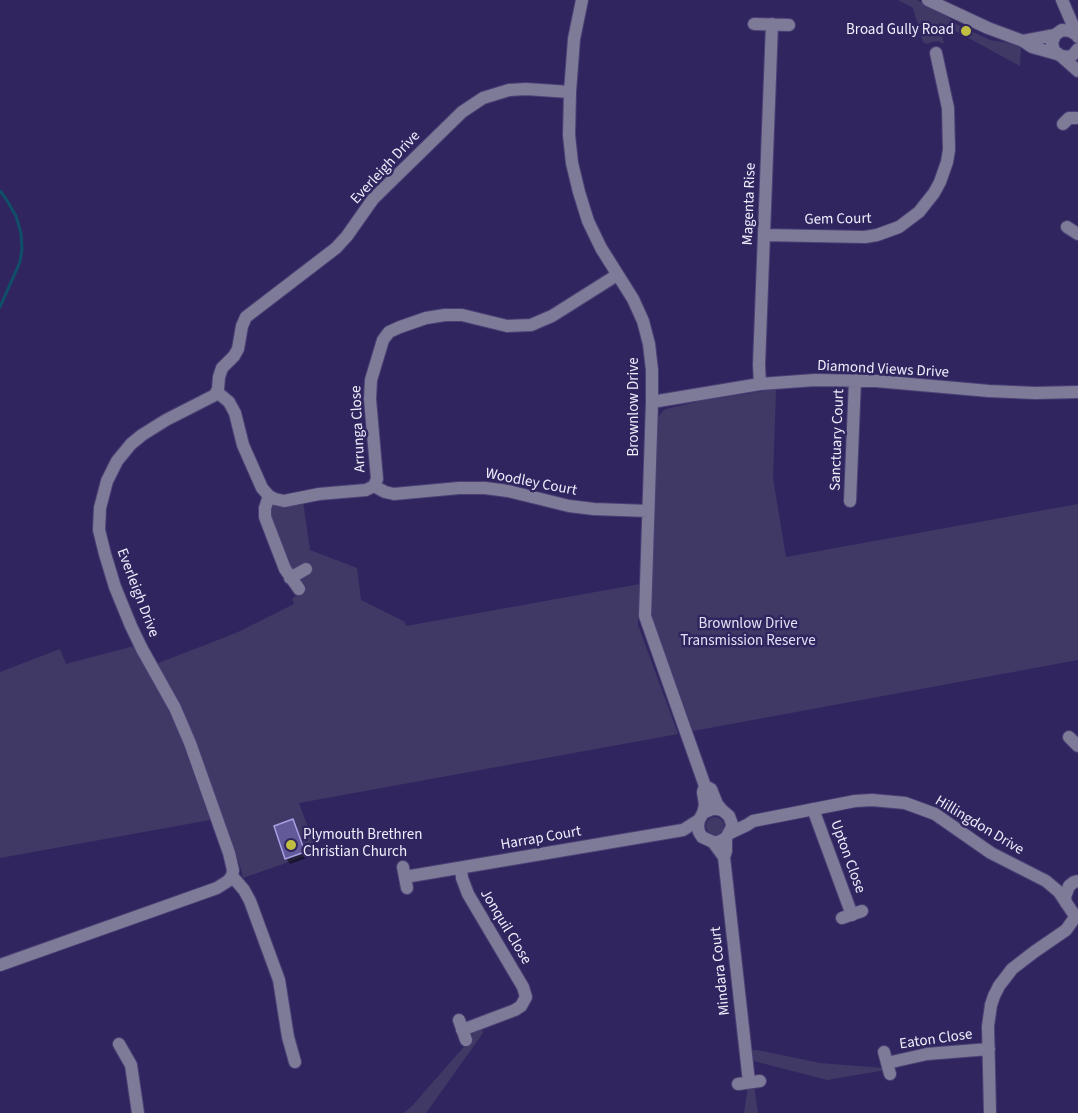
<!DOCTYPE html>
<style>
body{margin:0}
canvas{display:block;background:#30255f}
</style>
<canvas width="1078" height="1113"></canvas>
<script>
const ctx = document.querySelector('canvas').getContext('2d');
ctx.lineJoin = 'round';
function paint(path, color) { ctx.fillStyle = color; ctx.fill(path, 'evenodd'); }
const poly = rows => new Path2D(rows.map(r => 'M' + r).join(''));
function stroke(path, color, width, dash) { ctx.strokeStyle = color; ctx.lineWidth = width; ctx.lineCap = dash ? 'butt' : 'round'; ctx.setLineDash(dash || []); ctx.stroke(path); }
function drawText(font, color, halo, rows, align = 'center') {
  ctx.font = font + ' "Source Sans 3",sans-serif'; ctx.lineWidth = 5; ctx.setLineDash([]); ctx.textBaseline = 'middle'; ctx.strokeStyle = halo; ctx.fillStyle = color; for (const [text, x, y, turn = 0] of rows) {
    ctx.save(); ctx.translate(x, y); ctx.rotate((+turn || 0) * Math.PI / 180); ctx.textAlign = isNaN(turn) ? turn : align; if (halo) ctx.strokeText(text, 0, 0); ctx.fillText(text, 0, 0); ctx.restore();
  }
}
const green = poly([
 [898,0,917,0,943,13,956,24,990,40,1008,43,1021,47,1020,66,939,22,944,44,938,41,932,42,927,44,923,42,913,8],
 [776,389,773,478,786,557,1078,504,1078,660,693,731,651,615,658,417,663,411,666,409,701,401],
 [303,501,310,550,357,568,361,600,405,622,406,626,640,584,638,625,678,734,299,803,317,852,243,878,241,869,193,736,156,664,236,633,294,604,292,599,304,588,299,581,312,571,306,562,291,570,269,513,272,504],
 [134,646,176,725,210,820,0,858,0,672,60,649,66,664],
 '706 826a9 9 0 1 1 18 0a9 9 0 1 1-18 0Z',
 [482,1027,483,1033,426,1113,404,1113,412,1106,469,1041,473,1032],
 [754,1050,757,1050,820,1063,884,1068,885,1070,827,1080,750,1060,749,1053],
 [754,1086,758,1113,744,1113,748,1087]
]);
const shadow = poly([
 [296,827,307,858,290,864,286,858]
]);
const stream = poly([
 [0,191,6,199,16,216,21,233,22,249,20,262,0,307]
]);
const building = poly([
 [293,819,305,852,285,859,274,826,293,819]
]);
const minor = poly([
 [582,0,574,39,570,92,569,135,572,163,579,192,588,221,601,248,633,299,643,321,649,344,652,370,652,402,645,616,705,786,703,792,705,805,703,813],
 [928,0,988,28,1023,41,1032,47,1057,54],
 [1062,0,1078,37],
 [754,24,789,25],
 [1077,35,1070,31,1062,30,1055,35,1052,43,1054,51,1061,56,1069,57,1073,55,1078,49],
 [1023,41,1055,35],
 [1061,56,1078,71],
 [1063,124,1069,118,1078,118],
 [1067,227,1078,234],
 [764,235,865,237,877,235,899,227,919,212,934,193,940,182,947,162,949,150,948,108,936,53],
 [760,384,759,365,772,24],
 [217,392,229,402,235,413,243,445,262,488,269,496,275,499,284,501,319,494,366,490,374,486,377,479,370,399,371,380,383,340,389,332,400,327,426,318,445,315,462,315,507,326,531,325,552,316,617,275],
 [652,402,760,384,815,380,876,381,989,391,1035,393,1078,392],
 [374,486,385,492,394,494,459,488,485,488,508,491,569,506,594,509,648,511],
 [269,496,265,508,265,517,285,569,299,589],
 [850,501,855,380],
 [290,578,306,569],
 [1069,737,1078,746],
 [705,786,711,789,717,804,722,810],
 [813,809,852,915],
 [730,833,747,825,753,821,855,801,872,800,905,803,935,814,991,853,1046,881,1059,892,1075,916,1078,918],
 [726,838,726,851,724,857,749,1082],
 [713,842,718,842,726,838,731,829,732,824,729,816,722,810,717,809,712,809,703,813,699,820,698,826,699,832,702,837,713,842,724,857],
 [403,867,407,888],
 [461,868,462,878,468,894,523,987,526,997,521,1006,515,1010,462,1030],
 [232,876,244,890,250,901,279,980,288,1037,295,1062],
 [405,877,683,830,699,820],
 [1066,903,1065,897,1069,886,1074,882,1078,881],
 [842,918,862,911],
 [0,965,217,888,228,881,232,876,233,870,229,853,190,743,175,708,142,649,131,626,115,587,105,554,99,530,100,508,107,481,117,461,131,444,142,435,166,420,215,395,218,389,219,377,222,368,234,356,238,349,242,326,246,317,336,248,347,236,373,199,462,112,483,98,509,90,526,89,570,92],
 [459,1020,466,1040],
 [119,1044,131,1065,138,1113],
 [884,1052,890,1074],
 [887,1063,927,1054,989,1049],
 [738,1084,760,1081],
 [990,1113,988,1026,991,1005,994,996,999,986,1012,969,1034,952,1066,930,1076,916]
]);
const markers = [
 [966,31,6,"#c0be41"],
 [291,845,6,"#c0be41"]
];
const poiNames = [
 ["Broad Gully Road",954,31],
 ["Plymouth Brethren",303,836,"left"],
 ["Christian Church",303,853,"left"]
];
const streetNames = [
 ["Everleigh Drive",386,168,-47],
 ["Magenta Rise",750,204,-88],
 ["Gem Court",838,220,-1],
 ["Diamond Views Drive",883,370,3],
 ["Brownlow Drive",635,407,-90],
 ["Arrunga Close",359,429,-93],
 ["Sanctuary Court",838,440,-88],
 ["Woodley Court",531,483,11],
 ["Everleigh Drive",137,593,69],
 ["Hillingdon Drive",979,826,31],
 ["Harrap Court",541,839,-10],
 ["Upton Close",847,857,70],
 ["Jonquil Close",505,927,59],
 ["Mindara Court",721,971,-96],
 ["Eaton Close",936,1040,-8]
];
const parkNames = [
 ["Brownlow Drive",748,625],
 ["Transmission Reserve",748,642]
];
paint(green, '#403966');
paint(shadow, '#0007');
stroke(stream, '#0f4f67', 3);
paint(building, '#615998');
stroke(building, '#a79fe4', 1.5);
stroke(minor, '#4b4175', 14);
stroke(minor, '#7e7b99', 12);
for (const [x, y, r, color] of markers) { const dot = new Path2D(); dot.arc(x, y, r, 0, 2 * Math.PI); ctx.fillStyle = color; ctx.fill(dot); stroke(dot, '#30255f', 2); }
drawText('15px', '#efeffd', '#30255f', poiNames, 'right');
drawText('15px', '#efeffd', '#30255f', streetNames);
drawText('15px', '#e3e2f4', '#30255f', parkNames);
</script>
